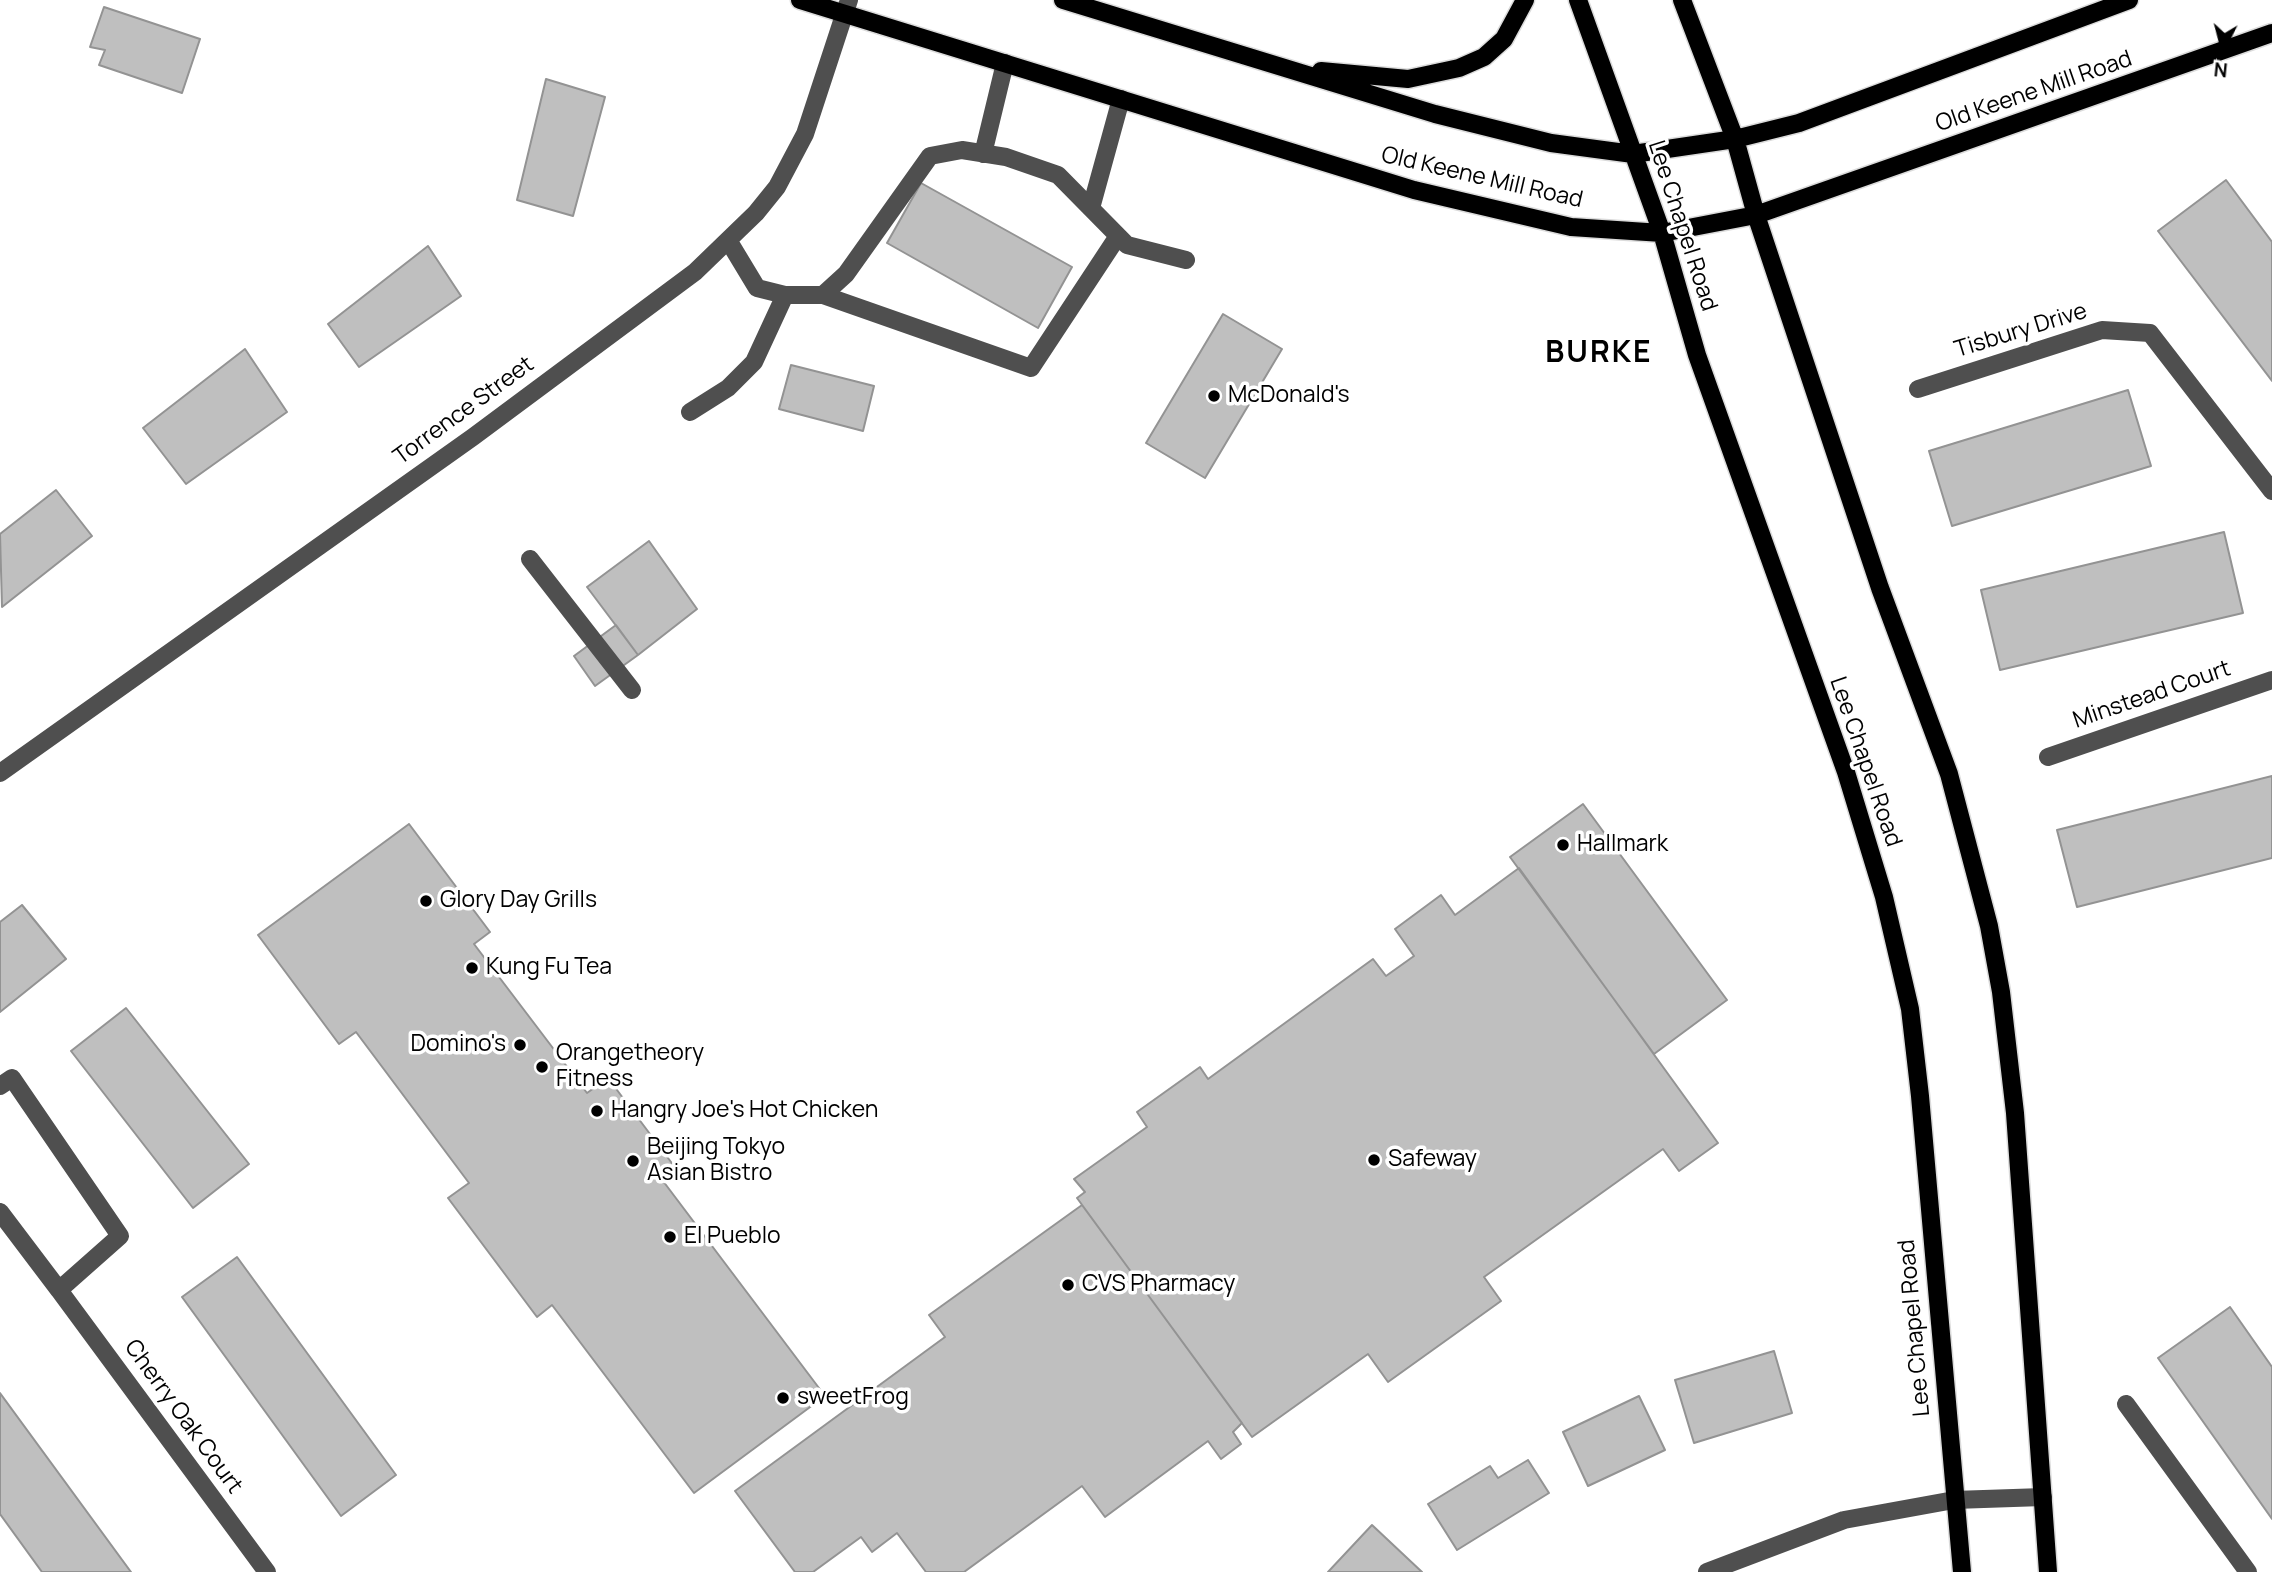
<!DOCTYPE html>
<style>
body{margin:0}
#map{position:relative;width:2272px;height:1572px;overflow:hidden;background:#fff;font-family:Manrope,sans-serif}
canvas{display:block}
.north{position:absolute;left:2188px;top:14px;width:70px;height:70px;-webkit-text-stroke:5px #fff;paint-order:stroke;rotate:186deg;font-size:19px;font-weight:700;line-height:28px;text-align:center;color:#000}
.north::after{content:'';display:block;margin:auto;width:24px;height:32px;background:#000;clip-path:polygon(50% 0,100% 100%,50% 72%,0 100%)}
</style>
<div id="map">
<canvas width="2272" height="1572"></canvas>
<div class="north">N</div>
</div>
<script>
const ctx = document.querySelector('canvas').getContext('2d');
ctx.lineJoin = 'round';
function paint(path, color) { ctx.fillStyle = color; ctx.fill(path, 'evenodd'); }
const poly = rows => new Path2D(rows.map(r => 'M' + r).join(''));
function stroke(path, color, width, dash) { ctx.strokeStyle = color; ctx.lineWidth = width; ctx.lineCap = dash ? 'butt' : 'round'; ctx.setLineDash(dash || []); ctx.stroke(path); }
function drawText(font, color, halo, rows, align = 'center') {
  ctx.font = font + ' Manrope,sans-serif'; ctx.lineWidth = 7; ctx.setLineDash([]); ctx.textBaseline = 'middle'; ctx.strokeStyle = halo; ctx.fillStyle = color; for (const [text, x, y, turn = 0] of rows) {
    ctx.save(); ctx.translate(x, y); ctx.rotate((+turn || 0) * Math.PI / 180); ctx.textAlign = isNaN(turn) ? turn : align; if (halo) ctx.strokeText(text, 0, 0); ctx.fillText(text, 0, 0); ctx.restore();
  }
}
const building = poly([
 [104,7,200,39,182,93,99,65,105,50,90,47,104,7],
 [546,79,605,97,573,216,517,200,546,79],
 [2226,180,2272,242,2272,381,2158,231,2226,180],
 [921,183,1072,267,1038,328,887,243,921,183],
 [428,246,461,296,359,367,328,324,428,246],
 [1223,314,1282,349,1205,478,1146,443,1223,314],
 [245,349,287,412,186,484,143,428,245,349],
 [791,365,874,386,863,431,779,409,791,365],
 [2128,390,2151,466,1952,526,1929,451,2128,390],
 [56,490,92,536,2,607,0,534,56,490],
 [2224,532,2243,613,2000,670,1981,590,2224,532],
 [649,541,697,609,638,655,587,587,649,541],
 [616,625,638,655,595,686,574,656,616,625],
 [2272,776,2272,858,2077,907,2057,830,2272,776],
 [1583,804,1727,1000,1654,1054,1510,857,1583,804],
 [409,824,490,932,474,944,587,1093,608,1078,674,1166,660,1177,825,1396,694,1493,552,1305,537,1317,448,1198,469,1183,356,1032,339,1044,258,935,409,824],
 [1519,868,1718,1143,1679,1171,1663,1149,1484,1277,1501,1301,1388,1382,1368,1354,1252,1437,1077,1198,1085,1192,1074,1179,1147,1127,1137,1112,1200,1067,1208,1079,1373,959,1386,976,1414,956,1395,929,1441,895,1455,915,1519,868],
 [22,905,66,959,0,1012,0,922,22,905],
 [126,1008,249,1164,193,1208,71,1051,126,1008],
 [1082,1205,1242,1423,1233,1432,1241,1444,1221,1459,1208,1441,1105,1517,1082,1486,964,1572,926,1572,897,1533,872,1552,861,1537,813,1572,795,1572,735,1491,945,1337,929,1315,1082,1205],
 [237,1257,396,1475,341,1516,182,1297,237,1257],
 [2230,1307,2272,1367,2272,1519,2158,1358,2230,1307],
 [1774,1351,1792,1413,1694,1443,1675,1380,1774,1351],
 [0,1393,131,1572,42,1572,0,1514,0,1393],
 [1639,1396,1665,1450,1588,1486,1563,1432,1639,1396],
 [1528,1460,1549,1493,1457,1550,1428,1504,1490,1466,1498,1478,1528,1460],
 [1372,1525,1422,1572,1328,1572,1372,1525]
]);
const minor = poly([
 [983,154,1005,63],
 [1091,208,1121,99],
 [728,240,757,288,785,295,823,295,846,274,930,156,962,150,1006,157,1058,175,1127,245,1186,260],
 [823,295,1031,368,1118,236],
 [1918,389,2102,330,2150,333,2272,491],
 [690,412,728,388,754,362,785,295],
 [530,559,632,690],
 [2048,757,2272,680],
 [0,773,473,437,695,272,756,213,777,187,805,134,849,0],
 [0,1086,12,1078,120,1236,59,1290,0,1212],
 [59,1290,267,1572],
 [2126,1404,2248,1572],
 [1707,1572,1844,1520,1954,1500,2043,1497]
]);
const major = poly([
 [800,0,1414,190,1571,227,1662,233,1756,215,2272,33],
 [1063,0,1435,114,1551,143,1633,154,1735,139,1799,123,2129,0],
 [1578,0,1662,233,1697,355,1846,772,1884,897,1910,1009,1920,1096,1962,1572],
 [1682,0,1735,139,1756,215,1880,588,1949,774,1989,926,2001,992,2015,1113,2048,1572],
 [1321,71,1408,79,1459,68,1484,57,1504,39,1525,0]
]);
const markers = [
 [1214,396,7,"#000"],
 [1563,845,7,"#000"],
 [426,901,7,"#000"],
 [472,968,7,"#000"],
 [520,1045,7,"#000"],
 [542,1067,7,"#000"],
 [597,1111,7,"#000"],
 [1374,1160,7,"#000"],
 [633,1161,7,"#000"],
 [670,1237,7,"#000"],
 [1068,1285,7,"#000"],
 [783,1398,7,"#000"]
];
const streetNames = [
 ["Old Keene Mill Road",2034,92,-19],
 ["Old Keene Mill Road",1482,178,13],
 ["Lee Chapel Road",1682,226,72],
 ["Tisbury Drive",2021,331,-17],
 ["Torrence Street",464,411,-36],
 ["Minstead Court",2152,695,-19],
 ["Lee Chapel Road",1865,762,71],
 ["Lee Chapel Road",1915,1328,-95],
 ["Cherry Oak Court",183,1417,54]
];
const poiNames = [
 ["McDonald's",1228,396],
 ["Hallmark",1577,845],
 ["Glory Day Grills",440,901],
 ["Kung Fu Tea",486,968],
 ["Domino's",506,1045,"right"],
 ["Orangetheory",556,1054],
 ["Fitness",556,1080],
 ["Hangry Joe's Hot Chicken",611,1111],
 ["Beijing Tokyo",647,1148],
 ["Asian Bistro",647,1174],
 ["Safeway",1388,1160],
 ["El Pueblo",684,1237],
 ["CVS Pharmacy",1082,1285],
 ["sweetFrog",797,1398]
];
const districtNames = [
 ["BURKE",1599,354]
];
paint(building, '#bfbfbf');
stroke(building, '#939393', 2);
stroke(major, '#dbdbdb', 21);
stroke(minor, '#4f4f4f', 18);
stroke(major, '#000', 18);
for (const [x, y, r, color] of markers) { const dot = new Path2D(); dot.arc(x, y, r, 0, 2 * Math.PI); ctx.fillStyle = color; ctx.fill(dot); stroke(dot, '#fff', 2.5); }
drawText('23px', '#000', '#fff', streetNames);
drawText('23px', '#000', '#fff', poiNames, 'left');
ctx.letterSpacing = '2px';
drawText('bold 30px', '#000', '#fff', districtNames);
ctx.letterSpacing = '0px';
</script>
